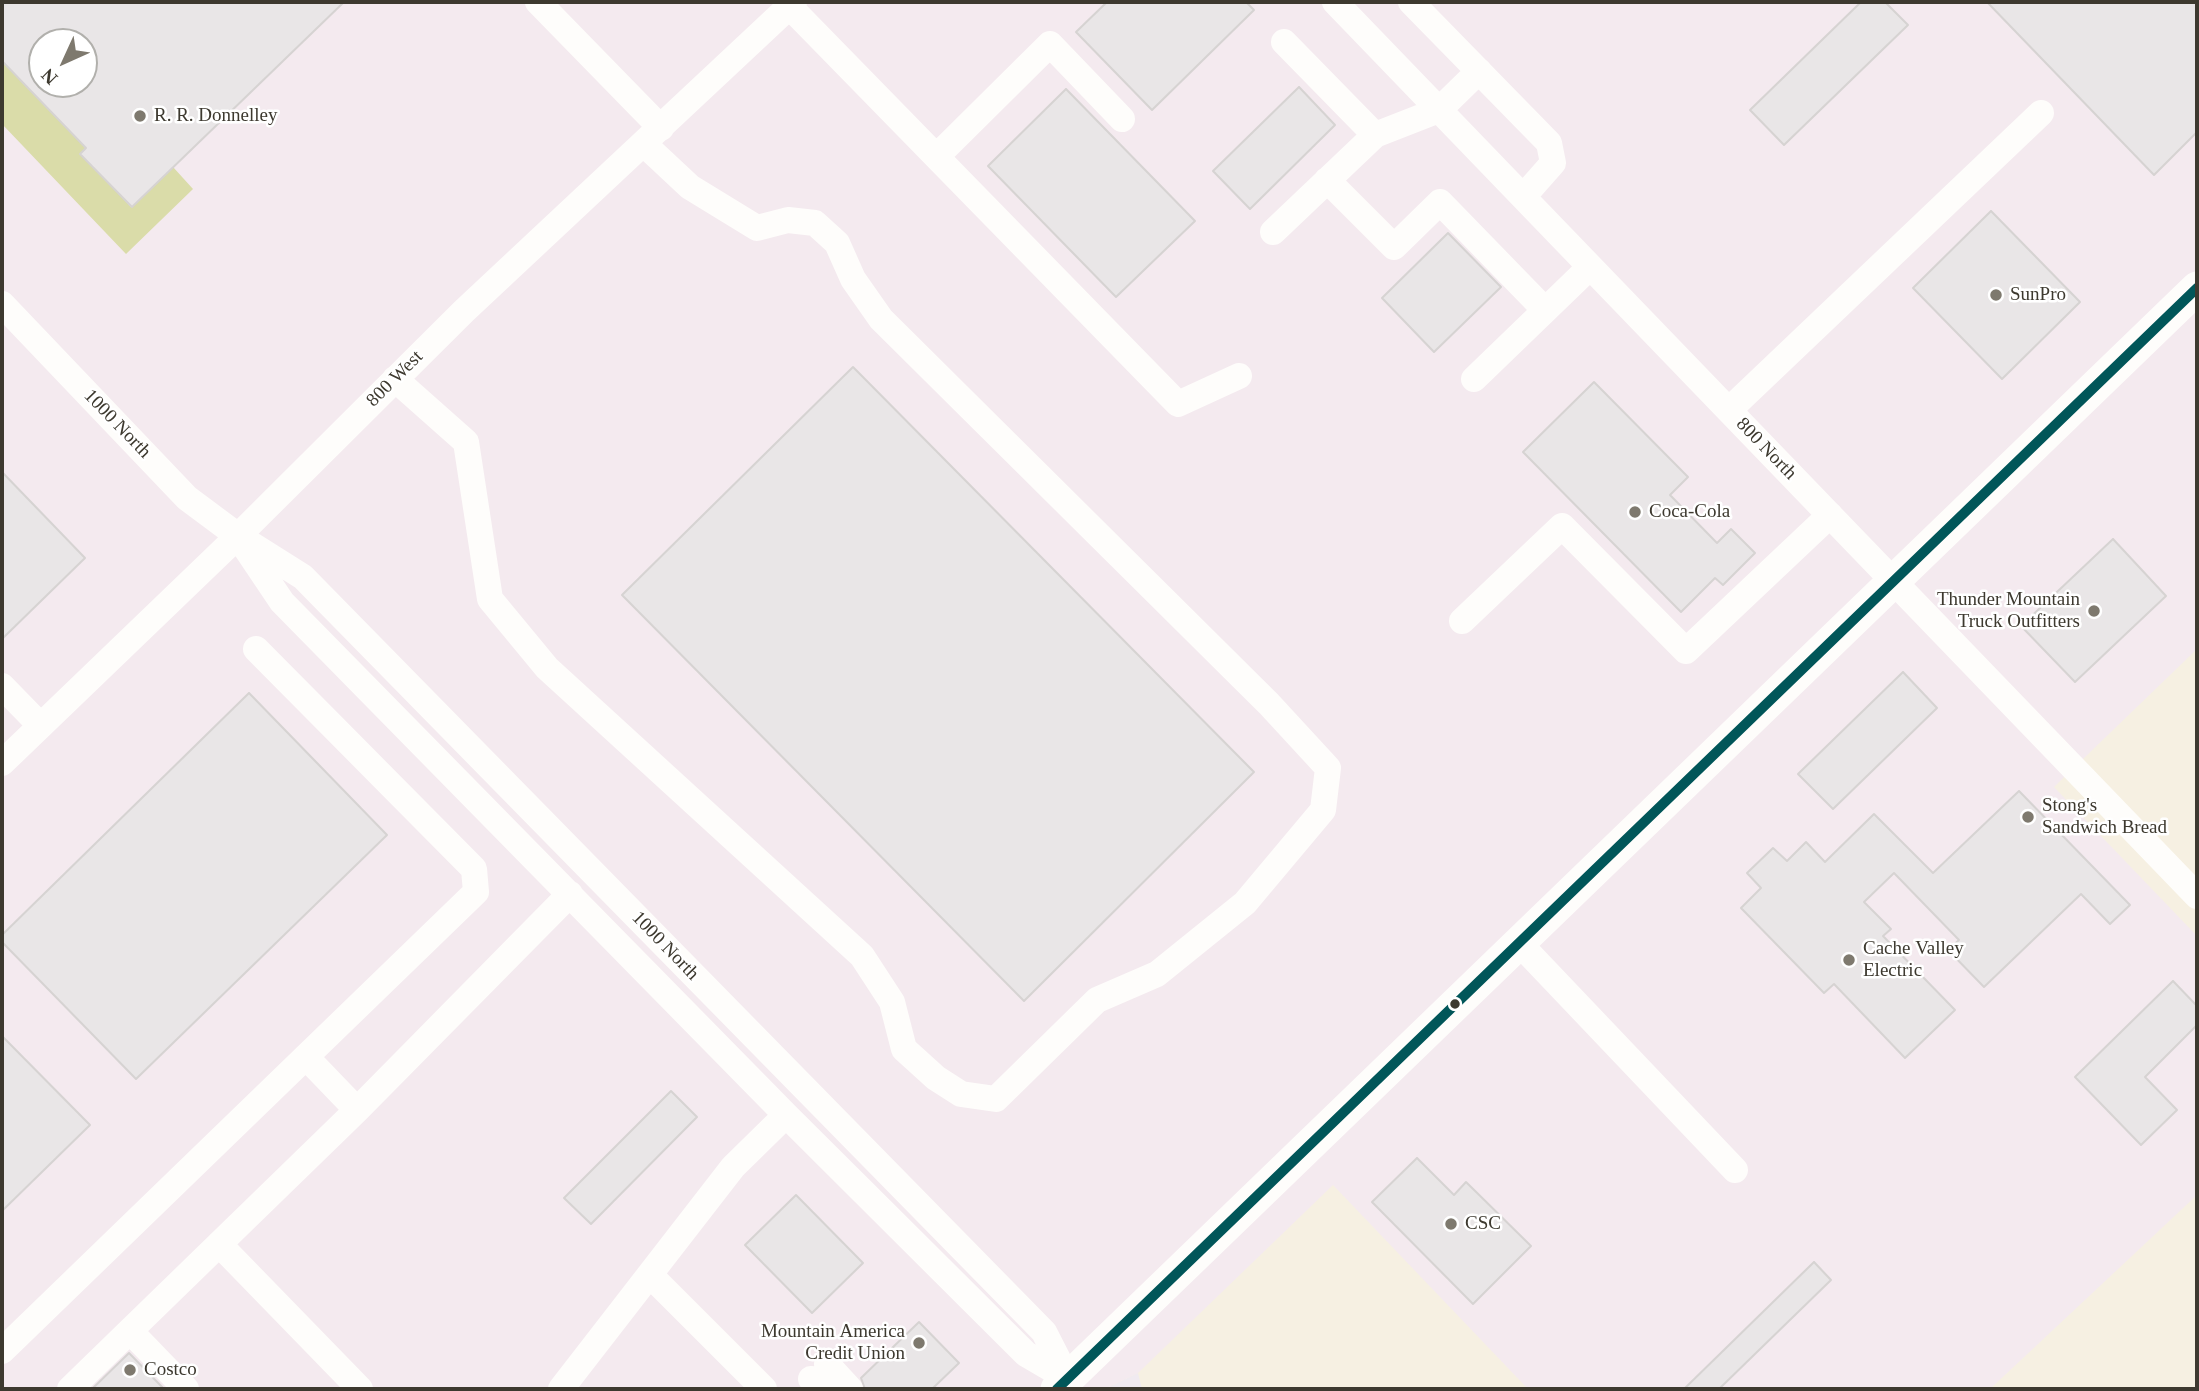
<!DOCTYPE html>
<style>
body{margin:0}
#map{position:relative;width:2199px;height:1391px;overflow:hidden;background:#f6f0e2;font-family:"Times New Roman",serif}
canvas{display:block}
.frame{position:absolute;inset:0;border:4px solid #3d392f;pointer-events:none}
.north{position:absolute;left:28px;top:28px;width:70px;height:70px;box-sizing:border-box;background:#fff;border:2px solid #b1b0ac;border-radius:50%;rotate:225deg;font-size:19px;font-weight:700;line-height:28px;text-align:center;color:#3d392f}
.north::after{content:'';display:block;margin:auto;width:24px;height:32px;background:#7e796e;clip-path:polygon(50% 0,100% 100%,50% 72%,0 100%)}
</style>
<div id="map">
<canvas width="2199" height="1391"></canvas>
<div class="frame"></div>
<div class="north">N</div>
</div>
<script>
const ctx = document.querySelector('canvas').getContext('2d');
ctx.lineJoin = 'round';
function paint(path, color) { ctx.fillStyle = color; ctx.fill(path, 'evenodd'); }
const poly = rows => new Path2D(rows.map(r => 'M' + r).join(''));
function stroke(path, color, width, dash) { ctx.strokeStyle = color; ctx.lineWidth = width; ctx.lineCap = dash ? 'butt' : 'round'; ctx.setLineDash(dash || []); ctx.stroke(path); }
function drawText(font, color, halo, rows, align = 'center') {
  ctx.font = font + ' "Times New Roman",serif'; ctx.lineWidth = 5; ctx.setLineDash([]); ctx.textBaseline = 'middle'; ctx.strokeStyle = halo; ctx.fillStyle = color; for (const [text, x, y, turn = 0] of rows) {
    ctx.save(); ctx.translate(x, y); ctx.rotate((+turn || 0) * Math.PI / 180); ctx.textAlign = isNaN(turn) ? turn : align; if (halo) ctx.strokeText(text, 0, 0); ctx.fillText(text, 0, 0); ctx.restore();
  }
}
const commercial = poly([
 [2,2,2197,2,2197,649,2054,787,2197,936,2197,1195,1990,1389,1528,1389,1333,1185,1138,1373,1105,1389,2,1389],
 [42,42,84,42,84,84,42,84]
]);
const industrial = poly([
 [1138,1373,1142,1389,1105,1389]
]);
const green = poly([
 [2,61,86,148,81,154,131,207,173,167,193,189,126,254,2,124]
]);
const building = poly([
 [2,2,344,2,132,207,80,154,86,148,2,61,2,2],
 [42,42,84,42,84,84,42,84,42,42],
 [1107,2,1246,2,1254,10,1152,110,1076,32,1107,2],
 [1861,2,1885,2,1908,25,1784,145,1750,110,1861,2],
 [1987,2,2197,2,2197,132,2154,175,1987,2],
 [1299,87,1335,125,1250,209,1213,171,1299,87],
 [1066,89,1195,221,1116,297,988,166,1066,89],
 [1991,211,2080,302,2002,379,1913,288,1991,211],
 [1448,233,1501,287,1434,352,1382,298,1448,233],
 [853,367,1254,772,1024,1001,622,595,853,367],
 [1594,382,1688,477,1670,495,1717,543,1731,529,1755,553,1723,585,1715,578,1681,612,1523,452,1594,382],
 [2,472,85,558,2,639,2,472],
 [2113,539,2166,596,2075,682,2021,626,2113,539],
 [1903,672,1937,708,1833,809,1798,774,1903,672],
 [249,693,387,835,136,1079,2,942,2,935,249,693],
 [2019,791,2130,905,2110,924,2081,894,1984,987,1948,950,1959,940,1894,873,1864,902,1891,929,1883,936,1955,1010,1905,1058,1834,984,1824,993,1741,908,1761,888,1747,873,1773,848,1787,861,1806,842,1825,862,1874,814,1933,873,2019,791],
 [2173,981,2197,1006,2197,1025,2145,1077,2177,1110,2141,1145,2075,1077,2173,981],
 [2,1036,90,1125,2,1211,2,1036],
 [671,1091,697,1117,591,1224,564,1198,671,1091],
 [1417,1158,1454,1195,1466,1182,1531,1246,1473,1304,1372,1202,1417,1158],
 [796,1195,863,1263,812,1313,745,1245,796,1195],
 [1814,1262,1831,1280,1719,1389,1684,1389,1814,1262],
 [919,1322,959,1363,932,1389,865,1389,861,1378,919,1322],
 [129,1353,164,1389,92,1389,129,1353]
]);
const minor = poly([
 [538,2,661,128],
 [1335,2,2197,896],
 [1411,2,1549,143,1553,163,1523,197],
 [789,6,1178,404,1239,376],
 [1284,42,1375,135],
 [937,156,1050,44,1122,119],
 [1327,180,1394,247,1440,202,1545,310],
 [1273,232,1375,135,1439,110,1479,71],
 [2,304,187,498,238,536,303,577,1044,1332,1068,1379],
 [395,379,466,442,490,599,547,668,862,956,892,1002,904,1049,936,1078,961,1094,996,1099,1097,1000,1157,974,1245,903,1323,810,1328,768,1269,704,881,319,853,279,837,243,815,223,788,220,757,228,690,187,644,144],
 [1474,379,1590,267],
 [1729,410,2041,113],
 [243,544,282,602,786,1115,1026,1354,1067,1378],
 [1462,621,1562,526,1686,651,1830,515],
 [2,686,40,725],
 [2,763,238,536,464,311,794,2],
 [1519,943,1735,1170],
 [306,1057,357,1110],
 [219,1244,360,1389],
 [650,1275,764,1389],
 [130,1331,186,1389],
 [2,1351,476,892,474,869,256,649],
 [827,1364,850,1389],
 [811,1379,820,1389],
 [70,1389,357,1110,570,894],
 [561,1389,733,1167,786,1115]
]);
const major = poly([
 [1057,1389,2197,288]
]);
const bus1 = poly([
 [1057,1389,2197,288]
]);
const markers = [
 [140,116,7,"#7e796e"],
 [1996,295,7,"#7e796e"],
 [1635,512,7,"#7e796e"],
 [2094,611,7,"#7e796e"],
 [2028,817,7,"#7e796e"],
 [1849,960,7,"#7e796e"],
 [1455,1004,6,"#3d392f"],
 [1451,1224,7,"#7e796e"],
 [919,1343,7,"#7e796e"],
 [130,1370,7,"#7e796e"]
];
const poiNames = [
 ["R. R. Donnelley",154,116],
 ["SunPro",2010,295],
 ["Coca-Cola",1649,512],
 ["Thunder Mountain",2080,600,"right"],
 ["Truck Outfitters",2080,622,"right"],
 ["Stong's",2042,806],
 ["Sandwich Bread",2042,828],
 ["Cache Valley",1863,949],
 ["Electric",1863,971],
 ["CSC",1465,1224],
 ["Mountain America",905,1332,"right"],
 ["Credit Union",905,1354,"right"],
 ["Costco",144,1370]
];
const streetNames = [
 ["800 West",395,379,-45],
 ["1000 North",117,424,46],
 ["800 North",1766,449,46],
 ["1000 North",665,946,46]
];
paint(commercial, '#f4eaef');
paint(industrial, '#f0eaf0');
paint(green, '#dadca9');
paint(building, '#e9e6e7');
stroke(building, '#d6d3d2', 2);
stroke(minor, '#fefdfb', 26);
stroke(major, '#fefdfb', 33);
stroke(bus1, '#015659', 10);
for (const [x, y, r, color] of markers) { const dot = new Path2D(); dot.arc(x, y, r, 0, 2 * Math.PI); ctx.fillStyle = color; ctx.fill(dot); stroke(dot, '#fff', 2.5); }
drawText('19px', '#3d392f', '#fff', poiNames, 'left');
drawText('19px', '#3d392f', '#fff', streetNames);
</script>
